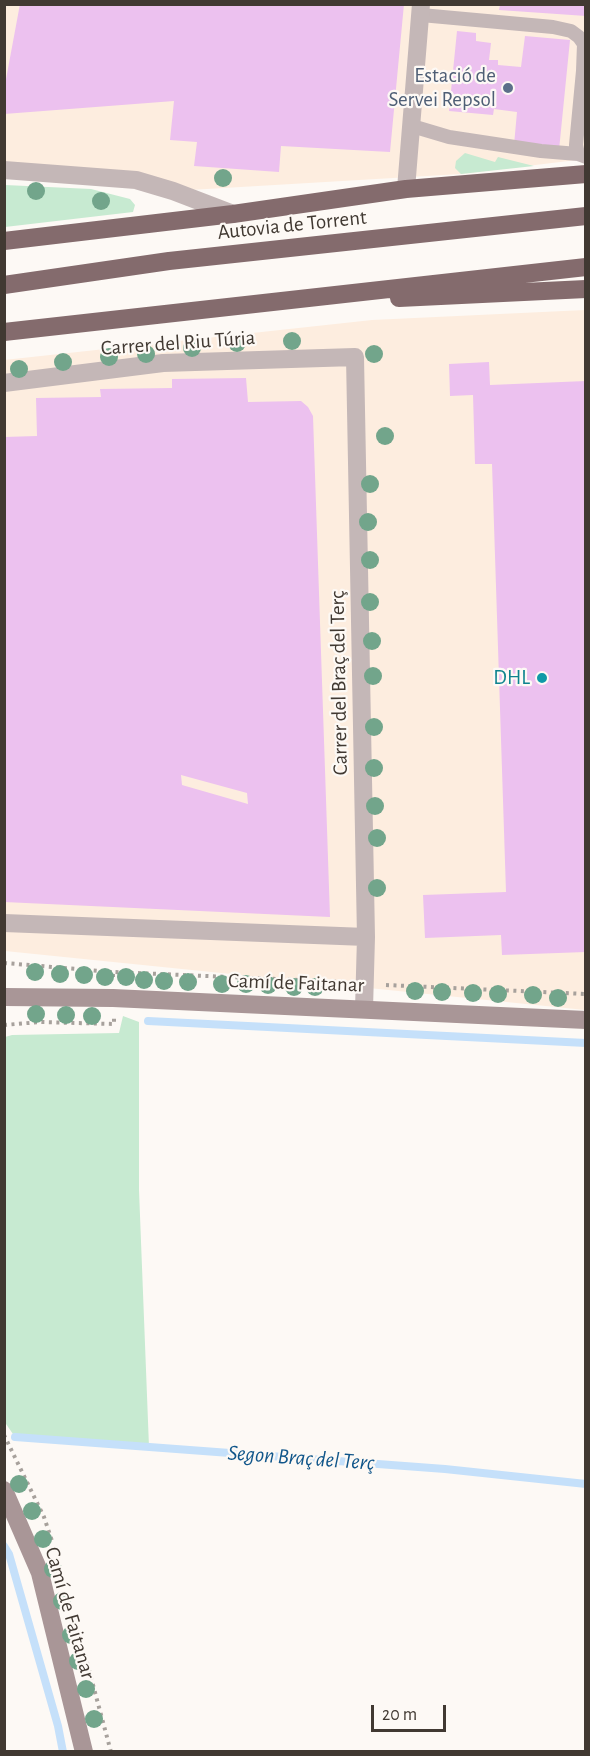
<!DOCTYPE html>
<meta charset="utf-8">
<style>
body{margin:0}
#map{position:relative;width:590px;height:1756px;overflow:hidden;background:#fdf9f5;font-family:"Alegreya Sans",sans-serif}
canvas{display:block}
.frame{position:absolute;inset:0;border:6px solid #413932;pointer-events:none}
.scale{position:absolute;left:371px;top:1705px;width:75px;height:27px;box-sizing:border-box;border:3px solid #413932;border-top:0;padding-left:8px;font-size:18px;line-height:21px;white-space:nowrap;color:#413932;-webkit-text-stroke:4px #fdf9f5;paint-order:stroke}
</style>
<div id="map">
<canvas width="590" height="1756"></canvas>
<div class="frame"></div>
<div class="scale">20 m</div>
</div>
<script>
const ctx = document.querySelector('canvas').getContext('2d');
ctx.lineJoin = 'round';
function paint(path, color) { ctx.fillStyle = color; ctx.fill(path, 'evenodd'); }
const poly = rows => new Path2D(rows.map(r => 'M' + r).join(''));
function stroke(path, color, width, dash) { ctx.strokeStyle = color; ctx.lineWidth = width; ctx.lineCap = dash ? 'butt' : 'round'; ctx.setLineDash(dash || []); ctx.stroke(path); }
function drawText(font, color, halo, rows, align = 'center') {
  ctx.font = font + ' "Alegreya Sans",sans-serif'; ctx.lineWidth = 4.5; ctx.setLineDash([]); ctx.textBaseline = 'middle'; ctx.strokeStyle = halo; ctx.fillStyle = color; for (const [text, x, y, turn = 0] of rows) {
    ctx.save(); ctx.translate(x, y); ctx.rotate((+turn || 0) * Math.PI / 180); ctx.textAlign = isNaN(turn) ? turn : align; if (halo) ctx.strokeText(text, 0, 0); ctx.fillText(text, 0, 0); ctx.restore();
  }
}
const built = poly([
 [4,5,585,5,585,159,461,174,173,191,5,170],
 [585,310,585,1010,5,951,4,360,372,320]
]);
const green = poly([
 [465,153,495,162,498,157,534,166,461,174,455,168,456,161],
 [5,185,91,189,130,199,135,205,133,212,5,227],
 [123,1016,139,1022,139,1190,149,1447,15,1437,4,1421,5,1037,12,1035,119,1033]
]);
const stream = poly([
 [148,1021,586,1043],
 [15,1437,445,1469,586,1484],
 [4,1546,9,1554,58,1726,63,1752]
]);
const building = poly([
 [20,4,404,4,390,152,281,146,279,172,194,166,197,142,170,140,174,101,4,114,4,90],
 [500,5,586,5,586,16,499,10],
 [457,31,476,33,476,41,491,43,489,60,498,60,498,65,521,67,525,36,570,40,559,150,514,145,517,112,494,109,493,115,449,111],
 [489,362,490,385,586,381,586,952,502,955,501,935,425,938,423,895,506,892,492,464,475,464,473,395,450,396,449,364],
 [246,378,248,402,301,401,308,407,313,416,330,917,4,902,4,437,37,436,36,398,101,397,100,389,172,388,172,379],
 [181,775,247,793,248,804,182,785]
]);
const path = poly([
 [4,963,113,972],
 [113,977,113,972,346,982],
 [386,985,586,994],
 [4,1025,40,1022,114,1024,114,1018],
 [4,1435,44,1517,53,1544],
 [85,1655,111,1752]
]);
const lane = poly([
 [421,15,553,27,571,31,579,37,584,44,583,71,576,145,578,154],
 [412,126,449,137,541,151,578,154,586,157]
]);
const street = poly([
 [4,170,136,180,173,191,233,214],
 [406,189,421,4],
 [4,383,163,363,355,357,366,937,364,1009],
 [4,923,366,937]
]);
const secondary = poly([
 [4,997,113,998,586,1020],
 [4,1490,40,1573,84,1752]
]);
const highway = poly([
 [4,241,233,214,406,189,586,174],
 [4,285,169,261,586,216],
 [399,298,586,289],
 [4,332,586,267]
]);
const trees = [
 [223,178],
 [36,191],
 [101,201],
 [292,341],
 [237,343],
 [192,348],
 [146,354],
 [374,354],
 [109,357],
 [63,362],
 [19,369],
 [385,436],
 [370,484],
 [368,522],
 [370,560],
 [370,602],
 [372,641],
 [373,676],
 [374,727],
 [374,768],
 [375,806],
 [377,838],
 [377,888],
 [35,972],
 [60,974],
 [84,975],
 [105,977],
 [126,977],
 [144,980],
 [164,981],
 [188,982],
 [222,984],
 [246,984],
 [268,985],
 [294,987],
 [315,987],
 [415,991],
 [442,992],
 [473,993],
 [498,994],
 [533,995],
 [558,998],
 [36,1014],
 [66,1015],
 [92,1016],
 [19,1484],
 [32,1511],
 [43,1539],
 [53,1569],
 [62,1601],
 [71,1635],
 [78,1661],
 [86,1689],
 [94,1719]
];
const markers = [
 [508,88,6,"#5c6f8a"],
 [542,678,6,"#0f9aa8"]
];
const serviceNames = [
 ["Estació de",496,76],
 ["Servei Repsol",496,100]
];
const streetNames = [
 ["Autovia de Torrent",292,225,-6],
 ["Carrer del Riu Túria",178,343,-4],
 ["Carrer del Braç del Terç",339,683,-91],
 ["Camí de Faitanar",296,983,2],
 ["Camí de Faitanar",70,1613,74]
];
const cultureNames = [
 ["DHL",530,678]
];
const waterNames = [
 ["Segon Braç del Terç",301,1458,4]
];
paint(built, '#fdeddf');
paint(green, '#c7ead1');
stroke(stream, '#c5e0fa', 8);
paint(building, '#ecc1ef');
stroke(path, '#a7a19c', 4, [3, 4.5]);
stroke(lane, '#c4b7b7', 14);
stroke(street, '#c4b7b7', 18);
stroke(secondary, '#a99697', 18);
stroke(highway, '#846b6d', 18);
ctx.fillStyle = '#72a58b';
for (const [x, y] of trees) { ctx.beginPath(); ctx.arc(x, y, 9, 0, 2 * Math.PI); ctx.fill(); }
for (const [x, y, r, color] of markers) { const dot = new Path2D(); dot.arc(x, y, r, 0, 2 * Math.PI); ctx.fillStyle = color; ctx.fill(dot); stroke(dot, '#fdf9f5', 2); }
drawText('21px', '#4e5e75', '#fdf9f5', serviceNames, 'right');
drawText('21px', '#413932', '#fdf9f5', streetNames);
drawText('21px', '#0d838f', '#fdf9f5', cultureNames, 'right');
drawText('italic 22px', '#11568a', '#fdf9f5', waterNames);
</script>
